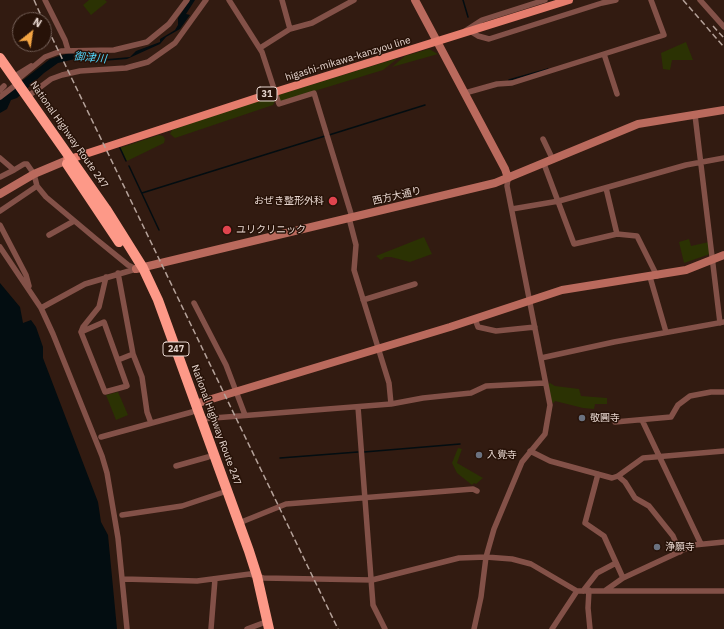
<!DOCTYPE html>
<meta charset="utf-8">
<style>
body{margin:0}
#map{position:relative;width:724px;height:629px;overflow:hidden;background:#321b11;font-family:"IBM Plex Sans",sans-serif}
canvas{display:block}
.north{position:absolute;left:12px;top:12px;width:40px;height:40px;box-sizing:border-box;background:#271208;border:1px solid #746058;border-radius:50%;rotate:30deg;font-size:11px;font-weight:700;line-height:16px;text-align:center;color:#e7d6cf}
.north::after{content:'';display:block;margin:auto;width:14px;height:18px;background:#f3a443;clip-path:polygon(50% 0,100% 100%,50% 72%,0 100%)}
</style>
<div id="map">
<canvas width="724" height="629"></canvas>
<div class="north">N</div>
</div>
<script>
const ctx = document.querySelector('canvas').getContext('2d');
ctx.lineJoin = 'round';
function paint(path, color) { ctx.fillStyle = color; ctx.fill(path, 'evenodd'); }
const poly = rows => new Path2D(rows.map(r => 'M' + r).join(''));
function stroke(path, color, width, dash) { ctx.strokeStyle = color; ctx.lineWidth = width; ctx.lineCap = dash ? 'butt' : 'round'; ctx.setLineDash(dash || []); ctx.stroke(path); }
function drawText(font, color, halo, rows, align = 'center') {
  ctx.font = font + ' "IBM Plex Sans","Noto Sans JP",sans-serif'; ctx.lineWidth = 3; ctx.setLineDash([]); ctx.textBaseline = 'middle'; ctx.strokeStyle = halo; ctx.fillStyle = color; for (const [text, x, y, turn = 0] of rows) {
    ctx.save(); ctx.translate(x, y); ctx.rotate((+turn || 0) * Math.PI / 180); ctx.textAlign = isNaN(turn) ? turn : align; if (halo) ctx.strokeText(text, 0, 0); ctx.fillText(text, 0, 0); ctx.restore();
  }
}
const green = poly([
 [89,0,105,0,107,2,91,15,83,5],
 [686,42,693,60,672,60,670,70,663,69,661,53],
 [429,49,438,54,392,67,405,56],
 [398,58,383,70,282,101,280,101,278,95],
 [272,97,275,101,273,105,175,138,170,134,172,130,231,109],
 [159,135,163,136,165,139,164,143,127,161,120,148],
 [424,237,432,254,410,262,391,257,385,257,381,260,376,256],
 [689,239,691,246,709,242,710,254,684,263,679,242],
 [550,383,555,386,579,389,581,396,607,398,607,404,595,404,594,409,583,408,555,401,554,403,551,402,548,384],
 [118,392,128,415,116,420,106,395],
 [458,448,462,449,457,463,483,478,476,484,474,483,472,485,457,473,452,463]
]);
const water = poly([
 [190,0,195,0,186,14,190,15,180,29,166,37,160,44,127,59,103,61,86,59,79,56,75,59,58,63,44,73,17,98,11,100,7,109,0,113,0,98,50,59,69,53,93,53,94,57,100,56,107,59,130,57,136,51,160,42,160,39,175,30,178,25,178,18],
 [0,283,20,307,23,323,31,320,36,327,43,347,43,358,98,502,101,522,108,535,117,629,0,629]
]);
const stream = poly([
 [463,0,468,17],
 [509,80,548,69],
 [329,135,425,105],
 [120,148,126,161],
 [129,166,159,230],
 [142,193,325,136],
 [364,452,460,444],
 [280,458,358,452]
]);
const street = poly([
 [45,0,65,40,68,50],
 [229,0,262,52,279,104,314,93,352,217],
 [282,0,290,29],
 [700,0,724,27],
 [465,31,482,20,545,0],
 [470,31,478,36,489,39,602,3,616,0],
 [260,48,290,29,312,23,354,0],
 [604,54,617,94],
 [18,74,31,66],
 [16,81,45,57,61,51,114,50,147,42,169,24,187,0],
 [0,90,4,86],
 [465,93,497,84,512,83,664,35,651,0],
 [0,97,13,87],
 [27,97,51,79,62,75,80,71,126,68,148,62,175,43,206,0],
 [695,115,720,323],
 [543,139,553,160],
 [0,158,14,170,24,164,27,164,34,174,37,186,46,197,96,239,128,265,136,269],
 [544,164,574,244,617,234,637,236,657,276],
 [0,177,14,170],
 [606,188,617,234],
 [512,209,559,201,686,165,724,158],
 [0,211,37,186],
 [349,218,356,245,354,270,389,383,391,404],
 [0,225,26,275,29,286],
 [49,235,74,221],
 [0,247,41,308,53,334,102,456,107,473,118,538,127,629],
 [118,273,133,354,142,377,147,412,151,423],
 [650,277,666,332],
 [363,300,415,284],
 [194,303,226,365,245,415],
 [41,308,85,284,136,269],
 [475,319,478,327,496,331,535,327],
 [81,332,104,322,127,386,105,392,81,332,83,327,99,307,106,277],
 [541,358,614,342,724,322],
 [118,360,133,354],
 [358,407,373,605,385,629],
 [201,419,391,404,423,398,471,393,486,386,545,383],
 [642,420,701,544],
 [615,422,671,417,678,405,690,396,711,392,724,392],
 [101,437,192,412],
 [530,451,550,461,612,478,618,476,643,458,724,451],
 [176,466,208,457],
 [598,474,585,523,604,536,623,578],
 [618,476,625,482,635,498,649,506,673,536,680,552],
 [122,515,182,506,221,493],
 [239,523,286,504,473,489,477,491],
 [123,579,197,581,250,574,263,578,372,580,459,558,486,557,512,559,531,564,577,591,724,591],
 [589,590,588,608,590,629],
 [606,590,623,578,694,545,724,542],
 [583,591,597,573,616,563],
 [211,629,215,579],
 [247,629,263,623],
 [474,629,481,597,486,557,494,529,522,462,545,434,550,405,507,186,508,178],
 [552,629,577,591]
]);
const secondary = poly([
 [415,0,505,169,508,178],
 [0,194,34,174,65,161],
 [136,269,495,183,638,124,724,110],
 [195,404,450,327,562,290,686,270,724,255]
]);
const primary = poly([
 [67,160,275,92,569,0]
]);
const highway = poly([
 [0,58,106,209,143,268,158,300,249,551,257,576,269,629],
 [67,164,119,242]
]);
const rail = poly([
 [34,0,43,20],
 [683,0,724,47],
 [44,21,338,629],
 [713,26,724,38]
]);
const markers = [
 [333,201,5,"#e0444e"],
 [227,230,5,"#e0444e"],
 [582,418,4,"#6b7280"],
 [479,455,4,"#6b7280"],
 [657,547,4,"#6b7280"]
];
const shields = [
 [267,94,20],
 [176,349,26]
];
const shieldNames = [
 ["31",267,94],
 ["247",176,349]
];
const streetNames = [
 ["higashi-mikawa-kanzyou line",348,59,-17],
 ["National Highway Route 247",69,135,55],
 ["西方大通り",397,196,-13],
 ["National Highway Route 247",216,425,70]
];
const poiNames = [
 ["おぜき整形外科",324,201,"right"],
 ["ユリクリニック",236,230],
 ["敬圓寺",590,418],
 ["入覺寺",487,455],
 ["浄願寺",665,547]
];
const waterNames = [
 ["御津川",90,58,5]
];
paint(green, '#2b3203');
paint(water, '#030d11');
stroke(stream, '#030d11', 1.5);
stroke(street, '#835148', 5.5);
stroke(secondary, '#ba6a5d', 8);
stroke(primary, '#e57d6d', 8);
stroke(highway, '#fd9988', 10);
stroke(rail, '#b5a29a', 1.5, [6, 3]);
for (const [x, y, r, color] of markers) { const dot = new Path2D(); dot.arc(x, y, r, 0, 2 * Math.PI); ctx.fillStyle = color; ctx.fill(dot); stroke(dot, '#271208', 1.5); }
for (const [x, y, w] of shields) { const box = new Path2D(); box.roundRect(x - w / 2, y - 7, w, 14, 3); ctx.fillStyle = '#271208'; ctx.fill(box); stroke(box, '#e7d6cf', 1); }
drawText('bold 9px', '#e7d6cf', null, shieldNames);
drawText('10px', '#e7d6cf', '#271208', streetNames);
drawText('10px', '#e7d6cf', '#271208', poiNames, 'left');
drawText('italic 11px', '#51d4fb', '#271208', waterNames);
</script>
